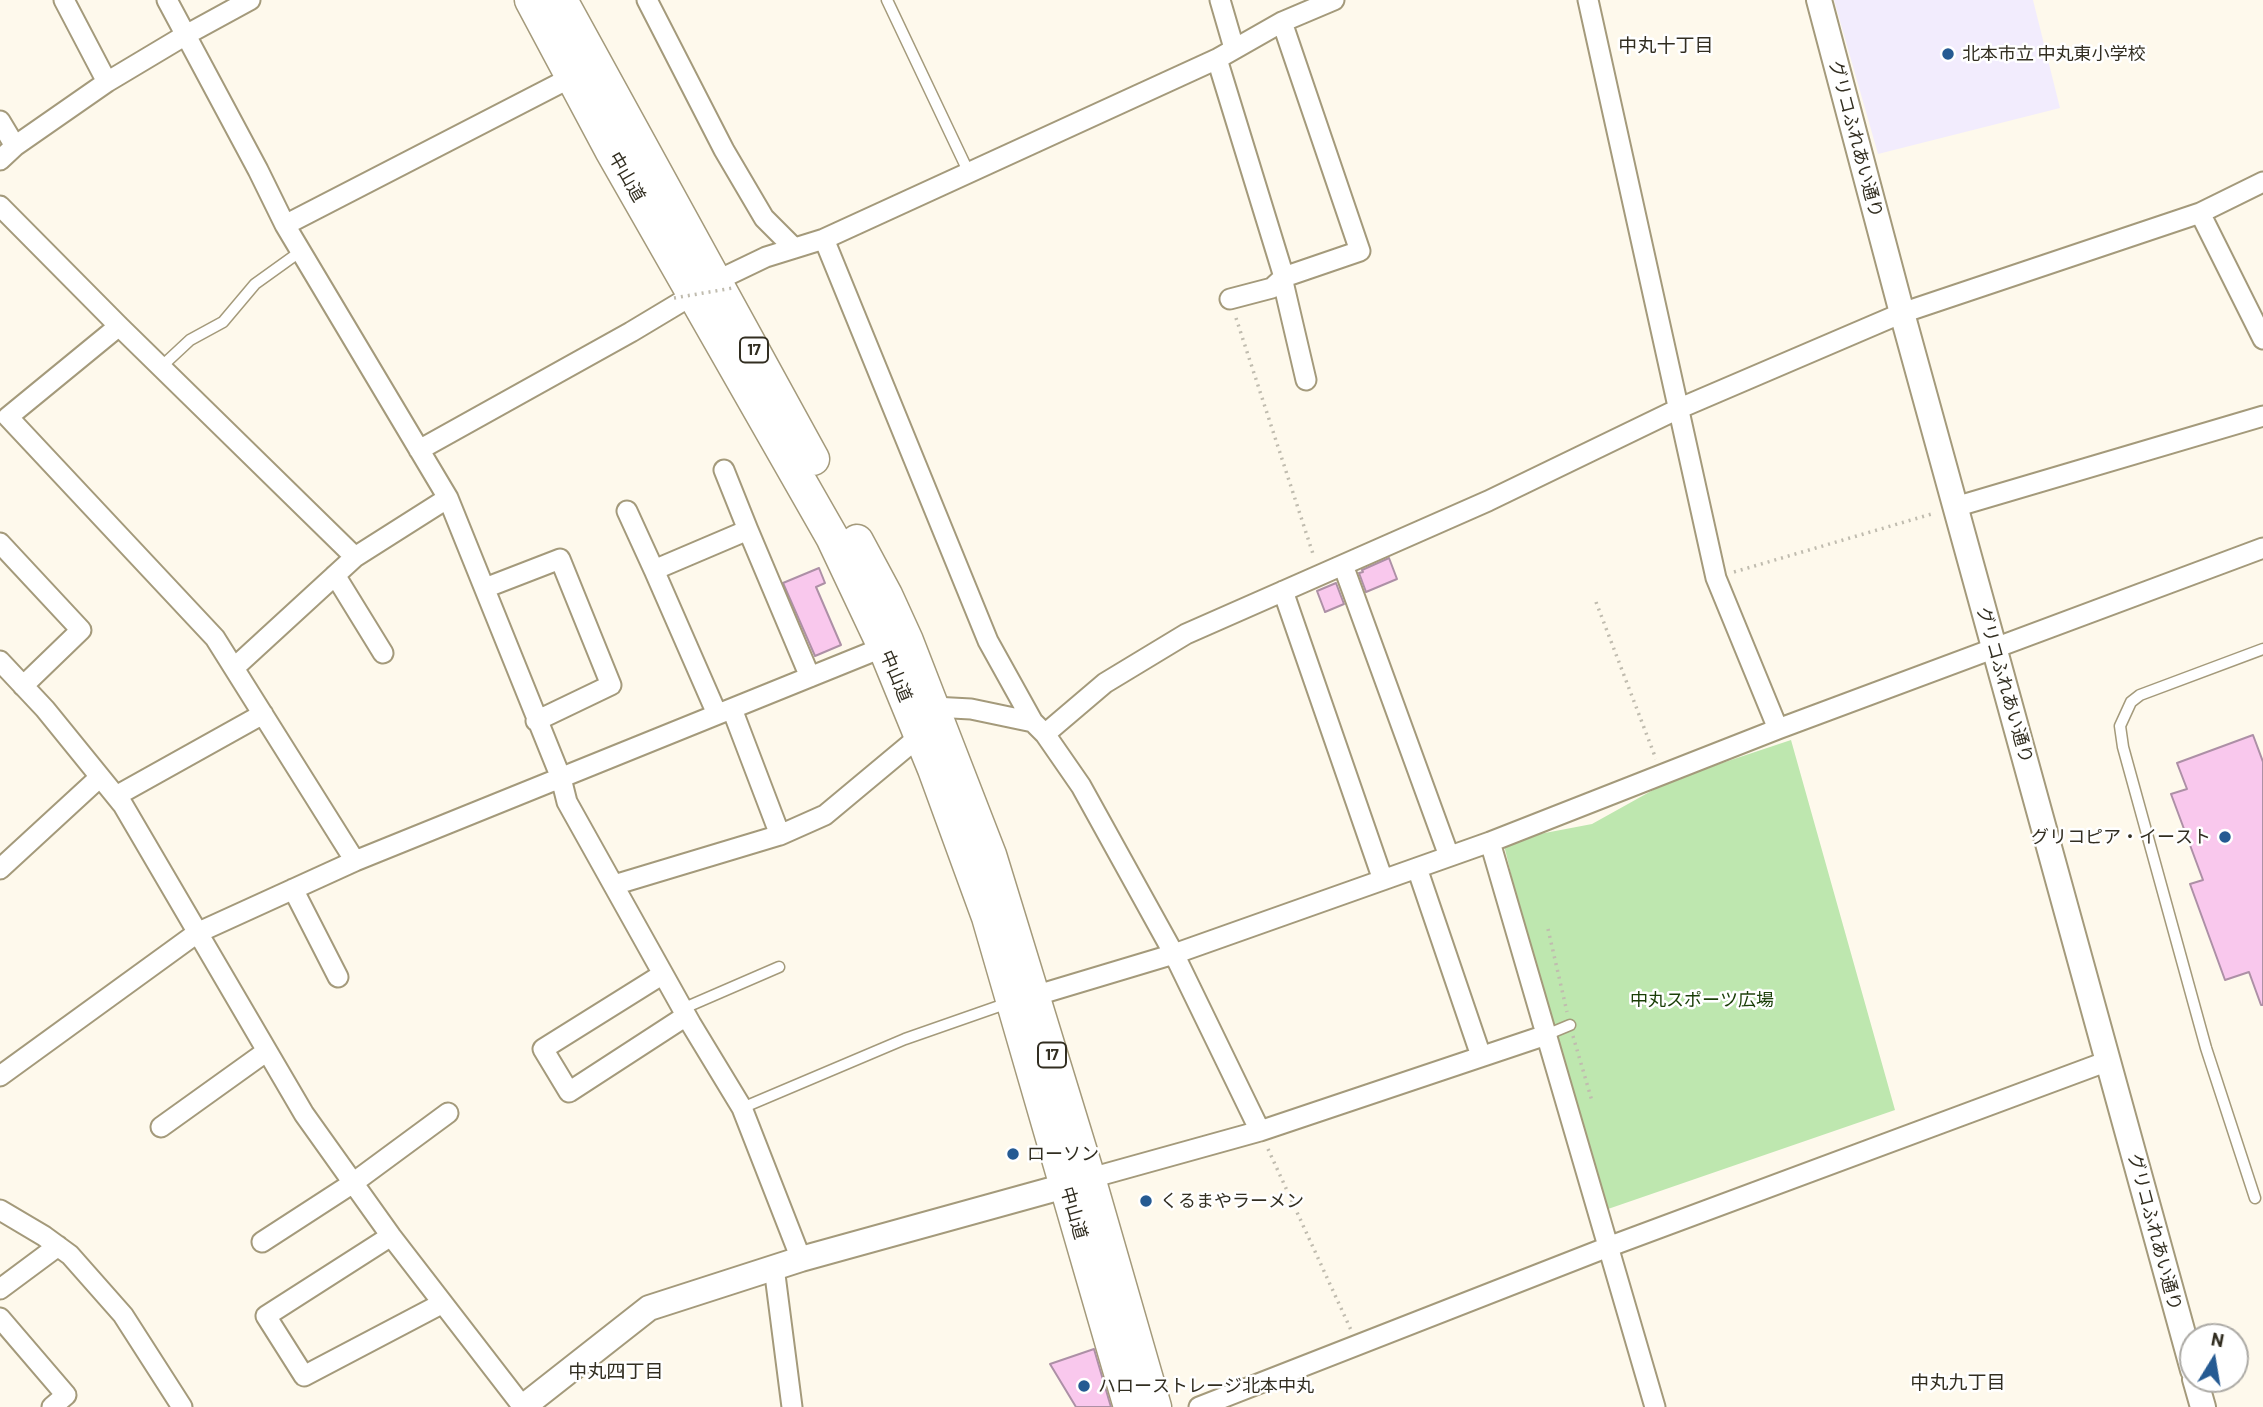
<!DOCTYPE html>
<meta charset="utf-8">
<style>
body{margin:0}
#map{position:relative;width:2263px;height:1407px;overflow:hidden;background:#fef9ec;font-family:Barlow,sans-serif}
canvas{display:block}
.north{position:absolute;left:2179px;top:1323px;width:70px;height:70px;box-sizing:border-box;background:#fff;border:2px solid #adaba6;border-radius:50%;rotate:11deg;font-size:19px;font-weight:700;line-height:28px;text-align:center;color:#322e21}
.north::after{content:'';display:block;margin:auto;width:24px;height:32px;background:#255a92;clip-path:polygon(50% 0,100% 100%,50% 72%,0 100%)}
</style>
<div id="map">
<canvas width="2263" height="1407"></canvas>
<div class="north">N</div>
</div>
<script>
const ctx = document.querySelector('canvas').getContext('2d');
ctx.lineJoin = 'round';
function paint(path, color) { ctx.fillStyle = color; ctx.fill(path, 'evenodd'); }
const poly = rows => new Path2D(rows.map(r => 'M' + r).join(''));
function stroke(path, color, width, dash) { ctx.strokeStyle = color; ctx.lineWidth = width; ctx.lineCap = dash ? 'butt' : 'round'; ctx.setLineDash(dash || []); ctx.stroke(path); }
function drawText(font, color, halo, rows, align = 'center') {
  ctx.font = font + ' Barlow,"Noto Sans JP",sans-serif'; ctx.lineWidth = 5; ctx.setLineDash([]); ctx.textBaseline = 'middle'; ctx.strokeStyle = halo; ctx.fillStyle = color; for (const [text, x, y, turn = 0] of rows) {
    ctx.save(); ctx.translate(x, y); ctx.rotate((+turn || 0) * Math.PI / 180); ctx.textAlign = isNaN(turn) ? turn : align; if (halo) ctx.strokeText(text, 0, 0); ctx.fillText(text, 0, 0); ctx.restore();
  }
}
const education = poly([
 [1834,0,2033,0,2060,108,1878,154]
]);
const green = poly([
 [1791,740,1895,1110,1608,1209,1552,1044,1503,841,1592,824,1671,780]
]);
const building = poly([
 [1389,558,1397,579,1366,592,1359,573,1363,572,1362,570,1389,558],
 [819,568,825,583,816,587,841,645,815,656,783,583,819,568],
 [1336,583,1344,604,1325,612,1317,591,1336,583],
 [2253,735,2263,762,2263,1005,2261,1005,2249,972,2225,980,2190,884,2203,880,2171,794,2187,789,2177,763,2253,735],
 [1094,1349,1111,1407,1076,1407,1050,1364,1094,1349]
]);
const path = poly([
 [1236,318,1314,557],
 [1734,572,1935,513],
 [1596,602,1656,759],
 [1548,929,1567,1012],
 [1573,1036,1592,1101],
 [1268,1149,1351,1330]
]);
const service = poly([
 [887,0,969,173],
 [161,367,190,340,223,322,255,284,301,251],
 [682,1009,779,967],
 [1546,1035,1570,1025],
 [742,1108,905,1039,1008,1003],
 [2255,1198,2206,1048,2123,747,2120,726,2131,702,2140,695,2263,649]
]);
const minor = poly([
 [64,0,107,82],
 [167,0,258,170,285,225,448,498,561,778,567,802,691,1024,742,1108,801,1259],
 [647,0,724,150,764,218,794,248],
 [1220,0,1234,48],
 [1588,0,1716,578,1778,729],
 [1217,59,1284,277,1284,286,1306,380],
 [0,121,15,146],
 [0,160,15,146,107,82,184,36,250,0],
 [0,206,119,326,355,557,448,498],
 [2200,213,2263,339],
 [285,225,572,77],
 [824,239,1217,59,1282,22,1334,0],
 [1230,299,1272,288,1284,277,1360,251,1282,22],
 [119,326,8,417,215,638,355,861,884,647],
 [419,450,631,332,716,281,766,257,824,239,988,641,1033,722],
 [724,470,748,530],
 [1955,507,2263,416],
 [627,511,654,570],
 [0,543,81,630,23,686],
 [1343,565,1449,856],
 [335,575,383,653],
 [485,588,560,559,611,685,536,721],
 [1283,591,1383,880],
 [0,661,45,709,123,805,304,1114,391,1236,523,1407],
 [234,668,355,557],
 [933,707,971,709,1033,722,1045,734,1105,683,1186,634,1488,501,1678,409,1902,313,2200,213,2263,182],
 [732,709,780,835],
 [717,714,654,570,748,530,810,677],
 [1045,734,1081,786,1174,954,1260,1131],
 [116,796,263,714],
 [1490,842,1655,1407],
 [1417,868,1481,1056],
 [0,869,100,777],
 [614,885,780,835,825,815,921,735],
 [293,889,338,977],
 [663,974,543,1049,569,1092,686,1016],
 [1034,996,1174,954,1490,842,1778,729,2263,548],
 [0,1076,197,933,355,861],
 [161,1127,267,1051],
 [1080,1181,1260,1131,1546,1035],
 [0,1210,44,1236,70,1255,123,1315,182,1407],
 [391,1236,266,1316,304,1376,441,1304],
 [262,1242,353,1183,448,1113],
 [774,1267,792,1407],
 [0,1289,58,1246],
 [0,1318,66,1395,52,1407],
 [1199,1407,1608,1247,2108,1061]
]);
const tertiary = poly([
 [1819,0,1902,313,2193,1370],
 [2195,1379,2203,1407],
 [523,1407,649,1308,801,1259,1065,1186]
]);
const trunk = poly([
 [531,0,611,150,832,537,884,647,934,769,988,917,1130,1407],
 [561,0,813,459],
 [857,541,886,595,907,641,990,855,1089,1178,1155,1407]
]);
const pathBridge = poly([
 [674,298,733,288]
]);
const markers = [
 [1948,54,7,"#255a92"],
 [2225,837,7,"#255a92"],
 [1013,1154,7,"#255a92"],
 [1146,1201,7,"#255a92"],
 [1084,1386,7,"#255a92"]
];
const shields = [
 [754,350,28],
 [1052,1055,28]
];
const shieldNames = [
 ["17",754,350],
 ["17",1052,1055]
];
const poiNames = [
 ["北本市立 中丸東小学校",1962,54],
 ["グリコピア・イースト",2211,837,"right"],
 ["ローソン",1027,1154],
 ["くるまやラーメン",1160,1201],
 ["ハローストレージ北本中丸",1098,1386]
];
const streetNames = [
 ["グリコふれあい通り",1856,139,75],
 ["中山道",627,177,60],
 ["中山道",896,676,67],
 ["グリコふれあい通り",2005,685,74],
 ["中山道",1074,1213,74],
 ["グリコふれあい通り",2155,1232,75]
];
const parkNames = [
 ["中丸スポーツ広場",1702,1000]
];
const neighbourhoodNames = [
 ["中丸十丁目",1666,46],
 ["中丸四丁目",616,1372],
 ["中丸九丁目",1958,1383]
];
paint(education, '#f2ecfd');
paint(green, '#bee7af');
paint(building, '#f9c8ed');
stroke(building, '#ad90a6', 2);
stroke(service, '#a49a7b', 13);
stroke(minor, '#a49a7b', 23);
stroke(tertiary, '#a49a7b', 28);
stroke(trunk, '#a49a7b', 35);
stroke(path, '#c0bcaf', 3.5, [2, 5]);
stroke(service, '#fff', 10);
stroke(minor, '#fff', 19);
stroke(tertiary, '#fff', 24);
stroke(trunk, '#fff', 32);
stroke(pathBridge, '#c0bcaf', 3.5, [2, 5]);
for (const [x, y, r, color] of markers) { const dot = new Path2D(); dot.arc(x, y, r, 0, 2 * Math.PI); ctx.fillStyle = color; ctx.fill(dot); stroke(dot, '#fff', 2.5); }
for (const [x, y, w] of shields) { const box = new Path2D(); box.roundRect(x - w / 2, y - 12.5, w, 25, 5); ctx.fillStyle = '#fff'; ctx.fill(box); stroke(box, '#322e21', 2); }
drawText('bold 16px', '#322e21', null, shieldNames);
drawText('18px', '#322e21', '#fff', poiNames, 'left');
drawText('18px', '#322e21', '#fff', streetNames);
drawText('18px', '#1a3e07', '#fff', parkNames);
drawText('19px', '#322e21', '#fff', neighbourhoodNames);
</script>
